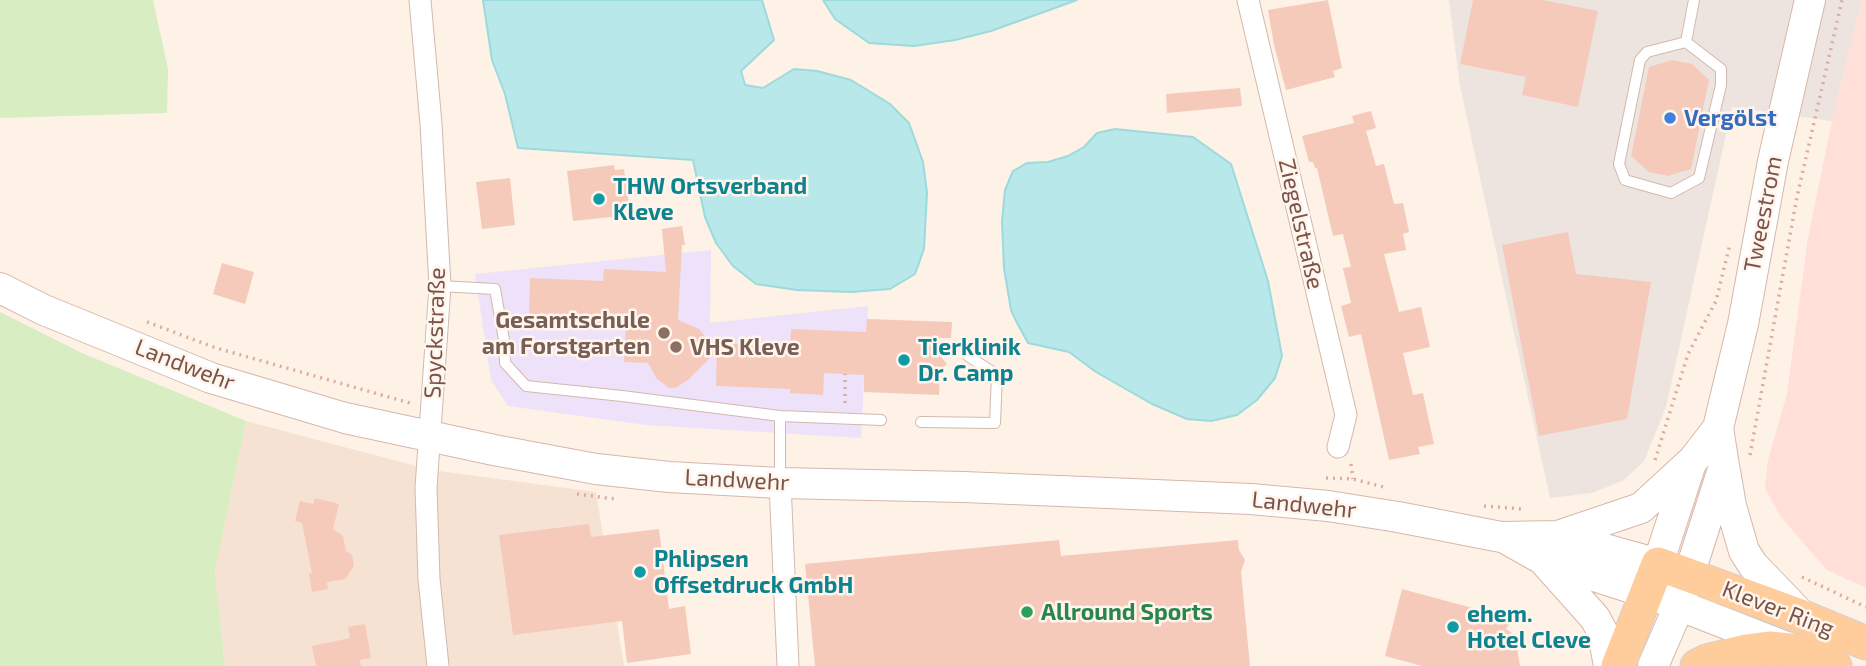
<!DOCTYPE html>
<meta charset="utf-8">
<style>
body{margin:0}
canvas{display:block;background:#fef1e5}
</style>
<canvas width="1866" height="666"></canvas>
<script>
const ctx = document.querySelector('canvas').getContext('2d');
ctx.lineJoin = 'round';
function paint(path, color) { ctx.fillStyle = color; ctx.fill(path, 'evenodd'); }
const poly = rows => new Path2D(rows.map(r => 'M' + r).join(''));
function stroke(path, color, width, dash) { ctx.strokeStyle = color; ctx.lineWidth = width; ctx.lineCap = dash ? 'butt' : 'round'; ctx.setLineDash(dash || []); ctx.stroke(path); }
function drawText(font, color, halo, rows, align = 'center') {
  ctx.font = font + ' "Exo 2",sans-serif'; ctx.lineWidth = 5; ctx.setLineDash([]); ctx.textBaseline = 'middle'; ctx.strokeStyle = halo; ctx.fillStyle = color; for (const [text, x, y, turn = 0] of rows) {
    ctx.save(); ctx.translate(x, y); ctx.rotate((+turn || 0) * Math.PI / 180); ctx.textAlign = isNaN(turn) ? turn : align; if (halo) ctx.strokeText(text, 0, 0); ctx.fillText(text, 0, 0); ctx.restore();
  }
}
const residential = poly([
 [246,421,431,470,596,492,624,666,225,666,215,572]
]);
const commercial = poly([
 [1862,0,1866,0,1866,588,1827,570,1781,517,1765,488,1768,460,1787,394,1808,238,1832,121]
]);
const industrial = poly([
 [1449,0,1862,0,1832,121,1732,107,1666,407,1644,461,1624,480,1592,493,1550,498,1460,86]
]);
const education = poly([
 [711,250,710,323,868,306,861,438,646,425,508,406,491,380,475,274]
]);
const green = poly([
 [0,0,153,0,168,69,167,113,0,118],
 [0,312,82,353,246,421,215,572,225,666,0,666]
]);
const water = poly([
 [483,0,762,0,774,40,741,71,745,85,763,88,794,69,817,71,851,80,890,104,909,123,923,162,927,193,924,249,915,274,890,289,851,292,797,290,756,284,733,266,716,243,705,217,693,160,518,148,505,94,492,60,483,0],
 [823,0,1077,0,991,31,955,40,914,46,869,43,835,19,823,0],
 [1115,129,1193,137,1231,164,1268,281,1282,356,1275,378,1257,400,1237,415,1211,421,1187,419,1152,404,1096,372,1069,352,1028,343,1016,321,1011,310,1004,268,1002,221,1005,190,1013,171,1027,163,1048,162,1068,156,1084,147,1097,133,1115,129]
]);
const building = poly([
 [1328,0,1342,68,1333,71,1335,77,1286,90,1274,45,1268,10],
 [1473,0,1543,0,1598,11,1578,107,1522,95,1526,77,1460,64],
 [1672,60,1692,64,1709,80,1691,169,1668,176,1649,172,1631,156,1649,67],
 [1240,88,1242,106,1167,113,1166,94],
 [1371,111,1376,128,1366,131,1376,166,1384,164,1394,204,1403,203,1409,232,1403,234,1406,250,1384,254,1399,312,1421,307,1430,347,1403,353,1413,395,1423,393,1434,444,1418,447,1420,454,1389,460,1361,334,1349,337,1341,306,1351,303,1343,268,1351,267,1343,234,1333,236,1317,168,1315,168,1313,162,1309,162,1302,136,1354,123,1352,116],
 [614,165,615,170,624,169,629,204,619,205,621,216,573,221,567,171],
 [510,178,515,225,482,229,476,182],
 [682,226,685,245,682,245,678,320,699,329,717,351,688,380,675,388,669,388,657,379,648,363,624,362,626,325,529,321,530,278,603,281,604,269,666,272,662,229],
 [1568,232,1576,274,1651,282,1627,419,1539,436,1502,245],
 [222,263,254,272,245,304,213,294],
 [867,319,952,322,951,338,924,338,947,364,940,370,939,395,864,392,864,375,824,373,823,395,790,393,790,389,716,386,717,343,790,346,791,329,866,332],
 [315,498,339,504,333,529,343,536,346,551,352,555,354,566,345,579,327,582,328,589,312,592,309,573,312,573,302,523,295,521,300,501,313,504],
 [589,524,591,537,659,529,669,609,685,606,691,654,627,663,622,621,513,635,499,535],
 [1059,540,1061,556,1238,540,1239,550,1245,560,1241,572,1250,666,815,666,805,564],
 [1402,589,1513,619,1506,629,1519,638,1516,643,1520,666,1422,666,1385,656],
 [365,624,371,658,360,660,361,666,316,666,312,646,350,638,348,627]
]);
const path = poly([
 [147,322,216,348,410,403],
 [845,403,845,374],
 [1750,455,1797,197,1842,0],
 [1655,460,1688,354,1716,301,1730,244],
 [1351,464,1353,479],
 [1326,478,1353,479,1387,488],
 [577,494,615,499],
 [1484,506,1522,509],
 [1802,577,1866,607]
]);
const service = poly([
 [1686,42,1721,69,1721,85,1699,178,1671,193,1625,180,1619,164,1640,60,1647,52,1686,42],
 [1686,42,1694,0],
 [440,286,495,289,504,340,505,363,526,386,622,396,780,416,881,420],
 [780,416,780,480],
 [921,422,995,423,997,375,968,356]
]);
const minor = poly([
 [420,0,431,124,440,286,426,488,429,579,438,666],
 [1248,0,1346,415,1338,447],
 [780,483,788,666]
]);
const secondary = poly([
 [0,288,44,310,211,378,345,418,494,450,596,469,669,477,780,483,964,487,1251,499,1328,506,1398,517,1501,537,1558,536,1658,564,1691,463,1718,428],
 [1725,471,1731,506,1744,551,1753,565,1803,617],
 [1558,536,1641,508,1690,463],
 [1503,537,1542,559,1647,593,1789,648],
 [1545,562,1595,618,1603,633,1609,666],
 [1653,666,1679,606,1724,466,1718,428,1743,324,1773,161,1810,0]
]);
const primary = poly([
 [1618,666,1658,564,1803,617,1866,643],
 [1697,666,1707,661,1746,651,1769,648,1799,651,1835,666]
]);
const markers = [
 [1670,118,7,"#3f7fe0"],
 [599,199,7,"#0f9aa8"],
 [664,333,7,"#8d6e63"],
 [676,347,7,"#8d6e63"],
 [904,360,7,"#0f9aa8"],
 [640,572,7,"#0f9aa8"],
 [1027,612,7,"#2e9e5b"],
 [1453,627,7,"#0f9aa8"]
];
const shopNames = [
 ["Vergölst",1684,118]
];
const cultureNames = [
 ["THW Ortsverband",613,186],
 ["Kleve",613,212],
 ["Tierklinik",918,347],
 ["Dr. Camp",918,373],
 ["Phlipsen",654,559],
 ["Offsetdruck GmbH",654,585],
 ["ehem.",1467,614],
 ["Hotel Cleve",1467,640]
];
const streetNames = [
 ["Tweestrom",1763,214,-79],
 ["Ziegelstraße",1301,224,77],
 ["Spyckstraße",435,333,-88],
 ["Landwehr",185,365,21],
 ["Landwehr",737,480,3],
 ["Landwehr",1304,505,6],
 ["Klever Ring",1778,609,21]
];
const educationNames = [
 ["Gesamtschule",650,320],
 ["am Forstgarten",650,346],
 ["VHS Kleve",690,347,"left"]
];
const leisureNames = [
 ["Allround Sports",1041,612]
];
paint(residential, '#f6e2d3');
paint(commercial, '#ffdfd8');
paint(industrial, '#ede4df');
paint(education, '#eee2fa');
paint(green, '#d9edc2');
paint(water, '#b8e8e9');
stroke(water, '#9ddadc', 2);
paint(building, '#f5cabb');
stroke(service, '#d3b9ad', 12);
stroke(minor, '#d3b9ad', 23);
stroke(secondary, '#d6b8aa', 32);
stroke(primary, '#d9cfcc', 35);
stroke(path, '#daad9d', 3.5, [2, 5]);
stroke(service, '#fff', 10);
stroke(minor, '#fff', 21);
stroke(secondary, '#fff', 30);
stroke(primary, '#ffcd9b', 33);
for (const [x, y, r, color] of markers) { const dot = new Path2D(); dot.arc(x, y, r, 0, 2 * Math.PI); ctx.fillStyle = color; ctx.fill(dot); stroke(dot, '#fff5ed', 2.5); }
drawText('bold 23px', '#366cbe', '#fff5ed', shopNames, 'left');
drawText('bold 23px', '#0d838f', '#fff5ed', cultureNames, 'left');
drawText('23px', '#795348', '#fff5ed', streetNames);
drawText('bold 23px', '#785e54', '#fff5ed', educationNames, 'right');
drawText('bold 23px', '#27864d', '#fff5ed', leisureNames, 'left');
</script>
